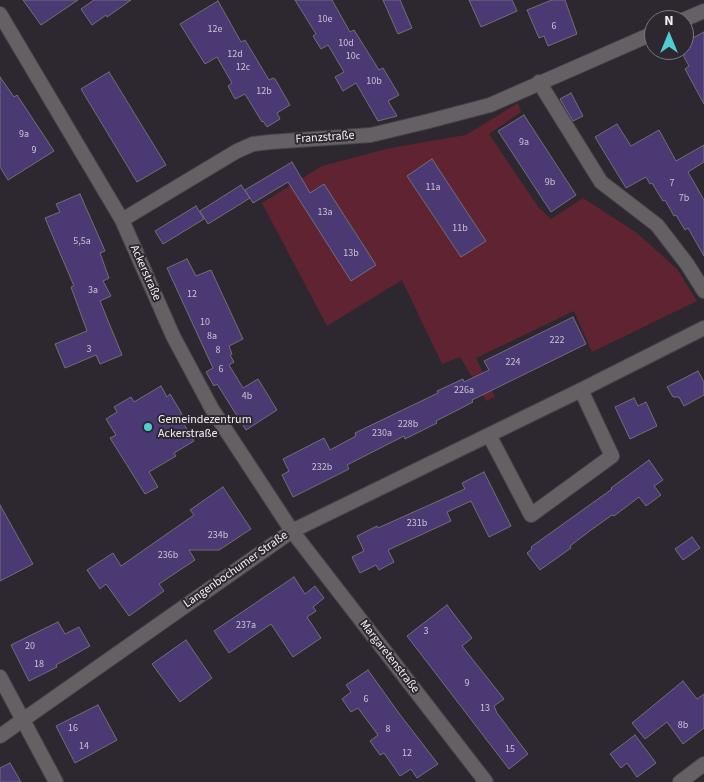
<!DOCTYPE html>
<meta charset="utf-8">
<style>
body{margin:0}
#map{position:relative;width:704px;height:782px;overflow:hidden;background:#2d282f;font-family:"Source Sans 3",sans-serif}
canvas{display:block}
.north{position:absolute;left:644px;top:10px;width:50px;height:50px;box-sizing:border-box;background:#2d282f;border:1px solid #7c787e;border-radius:50%;rotate:0deg;font-size:14px;font-weight:700;line-height:20px;text-align:center;color:#f3eff4}
.north::after{content:'';display:block;margin:auto;width:18px;height:22px;background:#51ccd2;clip-path:polygon(50% 0,100% 100%,50% 72%,0 100%)}
</style>
<div id="map">
<canvas width="704" height="782"></canvas>
<div class="north">N</div>
</div>
<script>
const ctx = document.querySelector('canvas').getContext('2d');
ctx.lineJoin = 'round';
function paint(path, color) { ctx.fillStyle = color; ctx.fill(path, 'evenodd'); }
const poly = rows => new Path2D(rows.map(r => 'M' + r).join(''));
function stroke(path, color, width, dash) { ctx.strokeStyle = color; ctx.lineWidth = width; ctx.lineCap = dash ? 'butt' : 'round'; ctx.setLineDash(dash || []); ctx.stroke(path); }
function drawText(font, color, halo, rows, align = 'center') {
  ctx.font = font + ' "Source Sans 3",sans-serif'; ctx.lineWidth = 4; ctx.setLineDash([]); ctx.textBaseline = 'middle'; ctx.strokeStyle = halo; ctx.fillStyle = color; for (const [text, x, y, turn = 0] of rows) {
    ctx.save(); ctx.translate(x, y); ctx.rotate((+turn || 0) * Math.PI / 180); ctx.textAlign = isNaN(turn) ? turn : align; if (halo) ctx.strokeText(text, 0, 0); ctx.fillText(text, 0, 0); ctx.restore();
  }
}
const green = poly([
 [518,103,521,112,489,134,539,208,551,219,583,198,637,233,677,269,697,301,592,352,574,311,476,358,495,397,486,401,460,357,442,364,402,280,327,326,262,203,322,166,390,148,466,135]
]);
const building = poly([
 [23,0,78,0,41,25,23,0],
 [94,0,131,0,107,17,106,15,92,25,81,9,94,0],
 [295,0,332,0,350,32,354,30,379,70,383,68,399,95,388,101,397,116,378,121,356,83,343,91,335,77,344,72,328,45,321,49,313,36,316,34,295,0],
 [383,0,400,0,412,28,398,34,383,0],
 [469,0,512,0,517,11,481,27,469,0],
 [552,0,565,0,577,34,548,46,544,36,539,38,527,10,552,0],
 [218,1,241,42,245,40,269,80,273,78,275,79,290,105,277,113,280,119,267,127,263,121,262,122,245,94,235,99,228,86,232,83,217,57,205,64,180,24,218,1],
 [704,32,704,104,685,69,689,66,684,57,684,43,704,32],
 [109,72,166,165,137,182,81,89,109,72],
 [0,77,14,97,17,95,54,151,8,180,0,167,0,77],
 [571,93,583,116,573,121,560,99,571,93],
 [524,115,576,195,551,212,498,131,524,115],
 [617,124,631,146,659,130,676,161,704,145,704,162,688,172,704,200,704,256,688,228,685,230,676,215,674,216,665,200,663,201,652,183,650,184,646,177,626,188,595,137,617,124],
 [432,159,486,241,461,257,407,176,432,159],
 [292,162,310,193,324,184,376,265,351,281,288,182,253,203,245,190,292,162],
 [241,185,250,198,208,224,200,211,241,185],
 [80,194,105,251,100,253,109,278,103,281,111,296,100,301,122,355,100,364,96,355,65,368,55,344,87,331,71,287,74,286,45,218,60,212,56,204,80,194],
 [196,206,204,219,163,244,155,231,196,206],
 [187,259,196,276,211,270,243,339,229,346,232,354,230,355,234,362,229,365,243,388,258,379,277,410,246,430,217,384,214,386,206,372,213,368,167,268,187,259],
 [573,317,586,344,472,400,473,402,436,421,437,423,405,439,404,436,347,465,349,469,293,497,282,475,289,471,283,459,324,438,330,450,356,436,355,433,438,393,437,391,463,379,464,382,489,370,484,361,573,317],
 [698,371,704,382,704,395,684,406,679,397,673,397,667,387,698,371],
 [161,386,167,397,170,394,182,414,179,416,194,441,174,453,176,456,149,472,158,487,145,494,110,438,116,435,106,419,117,412,114,407,131,397,134,402,161,386],
 [634,398,638,406,646,402,657,426,630,439,615,407,634,398],
 [649,460,663,480,654,486,661,495,646,506,639,497,614,516,612,515,591,530,570,546,571,548,540,570,527,553,532,549,531,547,612,489,611,488,649,460],
 [484,472,511,526,489,537,471,501,447,512,451,521,388,550,394,562,379,570,376,565,360,573,352,557,364,551,357,536,377,526,378,528,465,489,462,483,484,472],
 [223,487,251,529,219,550,189,550,195,560,159,584,164,591,129,616,106,584,100,589,87,570,113,553,121,566,194,515,190,510,223,487],
 [0,505,33,564,0,581,0,505],
 [692,537,700,548,683,560,675,549,692,537],
 [294,577,305,594,315,586,324,598,313,607,316,611,307,617,321,638,293,657,271,624,229,653,214,631,294,577],
 [447,605,472,638,462,646,504,699,494,706,497,713,528,754,509,769,407,636,447,605],
 [58,622,65,634,79,627,90,646,56,665,57,667,29,681,11,645,58,622],
 [186,640,212,678,180,702,152,664,186,640],
 [368,670,398,712,438,764,417,778,411,769,400,776,384,753,380,755,370,741,378,735,358,708,351,712,342,699,351,692,346,685,368,670],
 [683,681,697,699,704,694,704,728,683,744,667,722,645,739,632,723,683,681],
 [98,705,117,740,75,763,56,726,98,705],
 [635,735,656,763,637,777,627,763,621,768,610,754,635,735],
 [10,763,21,782,0,782,0,768,10,763]
]);
const minor = poly([
 [0,14,122,220,173,336,212,409,292,531,486,782],
 [683,20,704,11],
 [539,82,601,182,657,225,687,264,704,291],
 [122,220,237,151,253,144,270,142,371,135,429,121,490,105,654,33],
 [489,435,531,515,612,456,581,390],
 [0,677,56,782],
 [0,736,292,531,581,390,704,328]
]);
const tertiary = poly([
 [680,782,704,764]
]);
const markers = [
 [148,427,5,"#51ccd2"]
];
const numberNames = [
 ["10e",325,20],
 ["6",554,27],
 ["12e",215,30],
 ["10d",346,44],
 ["12d",235,55],
 ["10c",353,57],
 ["12c",243,68],
 ["10b",374,82],
 ["12b",264,92],
 ["9a",24,135],
 ["9a",524,143],
 ["9",34,151],
 ["9b",550,183],
 ["7",672,184],
 ["11a",433,188],
 ["7b",684,199],
 ["13a",325,213],
 ["11b",460,229],
 ["5,5a",82,242],
 ["13b",351,254],
 ["3a",93,291],
 ["12",192,295],
 ["10",205,323],
 ["8a",212,337],
 ["222",557,341],
 ["3",89,350],
 ["8",218,351],
 ["224",513,363],
 ["6",221,370],
 ["226a",464,391],
 ["4b",247,397],
 ["228b",408,425],
 ["230a",382,434],
 ["232b",322,468],
 ["231b",417,524],
 ["234b",218,536],
 ["236b",168,556],
 ["237a",246,626],
 ["3",426,632],
 ["20",30,647],
 ["18",39,665],
 ["9",467,684],
 ["6",366,700],
 ["13",485,709],
 ["8b",683,726],
 ["16",73,729],
 ["8",388,730],
 ["14",84,747],
 ["15",510,750],
 ["12",407,754]
];
const streetNames = [
 ["Franzstraße",325,138,-4],
 ["Ackerstraße",145,273,66],
 ["Langenbochumer Straße",236,570,-35],
 ["Margaretenstraße",389,657,52]
];
const poiNames = [
 ["Gemeindezentrum",158,420],
 ["Ackerstraße",158,434]
];
paint(green, '#5f2331');
paint(building, '#4b3973');
stroke(building, '#716f78', 1);
stroke(minor, '#49444b', 16);
stroke(tertiary, '#49444b', 16);
stroke(minor, '#656063', 14);
stroke(tertiary, '#656063', 14);
for (const [x, y, r, color] of markers) { const dot = new Path2D(); dot.arc(x, y, r, 0, 2 * Math.PI); ctx.fillStyle = color; ctx.fill(dot); stroke(dot, '#2d282f', 2); }
drawText('10px', '#c9c2d4', null, numberNames);
drawText('12px', '#f3eff4', '#2d282f', streetNames);
drawText('12px', '#f3eff4', '#2d282f', poiNames, 'left');
</script>
